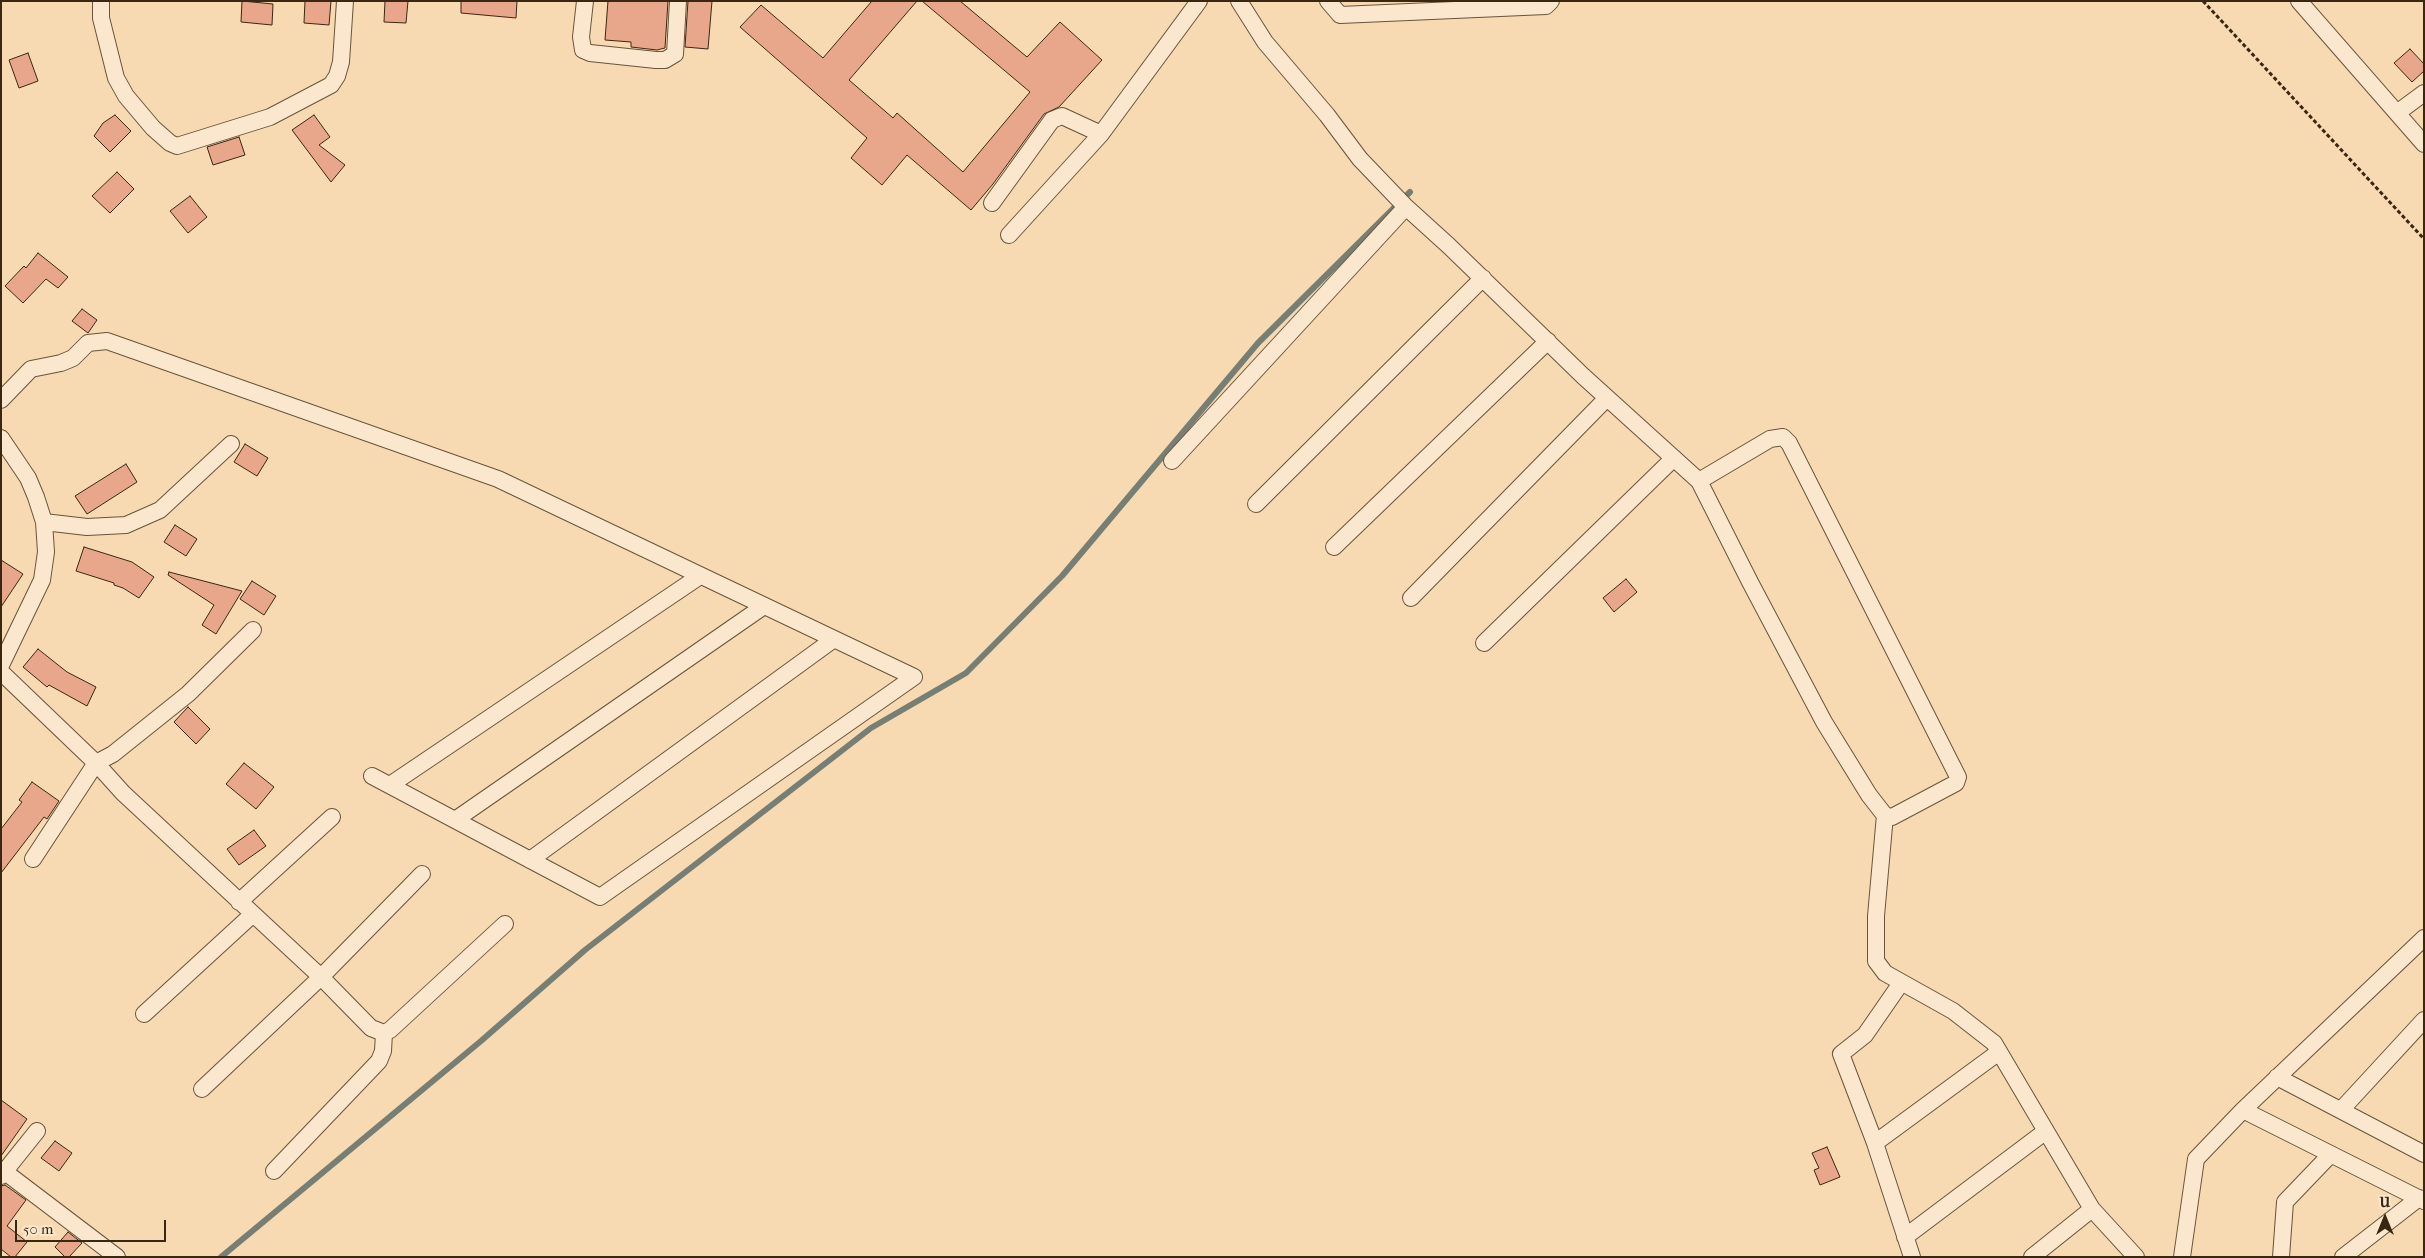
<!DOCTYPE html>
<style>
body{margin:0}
#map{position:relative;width:2425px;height:1258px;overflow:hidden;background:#f7dab2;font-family:"IM FELL French Canon",serif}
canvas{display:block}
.frame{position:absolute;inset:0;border:2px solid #3a2712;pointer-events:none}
.north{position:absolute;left:2360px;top:1193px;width:50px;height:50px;-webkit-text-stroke:4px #fae7cd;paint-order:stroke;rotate:0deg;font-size:14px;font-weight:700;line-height:20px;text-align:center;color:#3a2712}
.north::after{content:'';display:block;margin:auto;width:18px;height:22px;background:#3a2712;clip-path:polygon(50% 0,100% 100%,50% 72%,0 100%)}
.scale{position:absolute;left:15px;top:1220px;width:151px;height:22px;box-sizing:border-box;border:2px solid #3a2712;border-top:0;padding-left:6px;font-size:15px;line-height:18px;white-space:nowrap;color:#3a2712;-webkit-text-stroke:4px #fae7cd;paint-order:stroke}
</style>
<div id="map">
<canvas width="2425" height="1258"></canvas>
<div class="frame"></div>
<div class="north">U</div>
<div class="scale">50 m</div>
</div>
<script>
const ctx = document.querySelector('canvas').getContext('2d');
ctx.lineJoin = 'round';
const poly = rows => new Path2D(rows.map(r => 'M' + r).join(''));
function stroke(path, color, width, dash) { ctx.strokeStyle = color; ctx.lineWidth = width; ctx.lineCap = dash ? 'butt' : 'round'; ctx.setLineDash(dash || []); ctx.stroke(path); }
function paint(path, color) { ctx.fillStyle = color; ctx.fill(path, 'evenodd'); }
const stream = poly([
 [221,1257,481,1041,585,950,871,728,966,673,1062,576,1258,343,1410,192]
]);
const building = poly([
 [242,1,273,4,272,25,241,22,242,1],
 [305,1,331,1,329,25,304,23,305,1],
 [385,1,408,1,406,23,384,22,385,1],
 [461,1,517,1,516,18,461,13,461,1],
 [608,1,668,1,665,48,657,50,631,47,631,42,605,40,608,1],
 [688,1,712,1,708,49,685,47,688,1],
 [872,1,917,1,849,80,893,118,897,113,963,172,1030,92,922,1,960,1,1027,57,1060,22,1102,60,1059,107,1044,114,993,184,971,210,907,155,882,185,851,158,867,138,740,27,761,5,823,58,872,1],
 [2410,49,2424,64,2424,71,2412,82,2394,63,2410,49],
 [28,53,38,81,19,88,9,60,28,53],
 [115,115,131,131,110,152,94,136,103,123,115,115],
 [314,115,330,137,319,145,345,165,331,182,292,130,314,115],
 [239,137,245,155,213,165,207,147,239,137],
 [117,172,134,189,110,213,92,196,117,172],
 [190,196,207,217,188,233,170,211,190,196],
 [38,253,68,277,58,288,46,279,23,303,5,286,24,266,26,268,38,253],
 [82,309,97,320,88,333,72,321,82,309],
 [245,444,268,458,257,476,234,462,245,444],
 [126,464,137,482,87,514,75,496,126,464],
 [175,525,197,539,186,556,164,542,175,525],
 [84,547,132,562,154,577,139,598,123,588,114,585,114,583,76,571,84,547],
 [1,560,23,574,1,607,1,560],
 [169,572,242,591,216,634,202,625,214,605,168,575,169,572],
 [1626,579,1637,592,1614,612,1603,598,1626,579],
 [252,581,276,596,264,615,240,599,252,581],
 [38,649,67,672,96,687,87,706,49,685,47,687,23,667,38,649],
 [188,707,210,729,196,744,174,722,188,707],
 [244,763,274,787,256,809,226,784,244,763],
 [32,782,59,801,47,819,44,817,1,873,1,829,22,802,19,800,32,782],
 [254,830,266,846,239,865,227,849,254,830],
 [1,1100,27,1119,1,1156,1,1100],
 [55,1141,72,1153,59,1171,41,1158,55,1141],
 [1827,1147,1840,1177,1820,1185,1814,1170,1819,1168,1812,1153,1827,1147],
 [5,1185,26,1200,7,1226,27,1242,15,1257,11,1257,1,1249,1,1186,5,1185],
 [68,1232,82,1243,69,1257,65,1257,55,1247,68,1232]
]);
const path = poly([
 [2203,1,2424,239]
]);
const street = poly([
 [101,1,101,18,116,78,126,96,153,128,170,143,177,146,270,117,331,85,337,76,341,62,345,1],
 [585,1,581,37,583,50,590,53,656,60,665,60,675,54,678,1],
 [1239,1,1265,42,1327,115,1360,159,1406,207,1449,246,1583,376,1699,481,1750,582,1824,722,1869,795,1883,813,1888,817,1892,817,1956,783,1958,777,1789,443,1783,437,1770,439,1699,481],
 [1328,1,1340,15,1546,6,1551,1],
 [2299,1,2424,144],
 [2397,113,2424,93],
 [992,203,1052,120,1062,116,1101,134],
 [1009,235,1101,134,1199,1],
 [1,400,31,369,61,363,73,358,88,343,107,341,498,479,914,677,600,897,372,776],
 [1,438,28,478,36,497,44,522,46,552,42,580,1,665],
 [1172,461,1406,207],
 [1256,504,1483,278],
 [44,522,87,527,126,525,160,510,231,444],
 [1334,547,1548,341],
 [1411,598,1607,398],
 [1484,643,1674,458],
 [1,672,96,763,113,754,188,694,253,630],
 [390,785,700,576],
 [1885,815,1876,916,1876,961,1885,973,1953,1011,1994,1043,2092,1209,2136,1257],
 [455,820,764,606],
 [33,859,96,763,123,793,321,977,371,1028,384,1033,390,1030,505,924],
 [530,860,834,639],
 [239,902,332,817],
 [1901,983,1865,1035,1841,1054,1875,1143,1912,1257],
 [144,1014,253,914],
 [2277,1077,2424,1154],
 [202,1089,321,977,422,874],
 [2243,1110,2424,1201],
 [2341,1110,2424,1020],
 [1875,1143,1999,1052],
 [274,1171,379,1061,383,1051,384,1033],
 [5,1172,117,1257],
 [1,1176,37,1131],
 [1905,1237,2046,1131],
 [2032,1257,2092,1209],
 [2182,1257,2196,1159,2243,1110,2424,938],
 [2281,1257,2285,1202,2331,1154],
 [2343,1257,2419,1198]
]);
stroke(stream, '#777f74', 6);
paint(building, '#e8a78a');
stroke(building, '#3a2712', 1);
stroke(street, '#69543a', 18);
stroke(path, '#3a2712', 3, [4, 2.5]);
stroke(street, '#fae7cd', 16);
</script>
